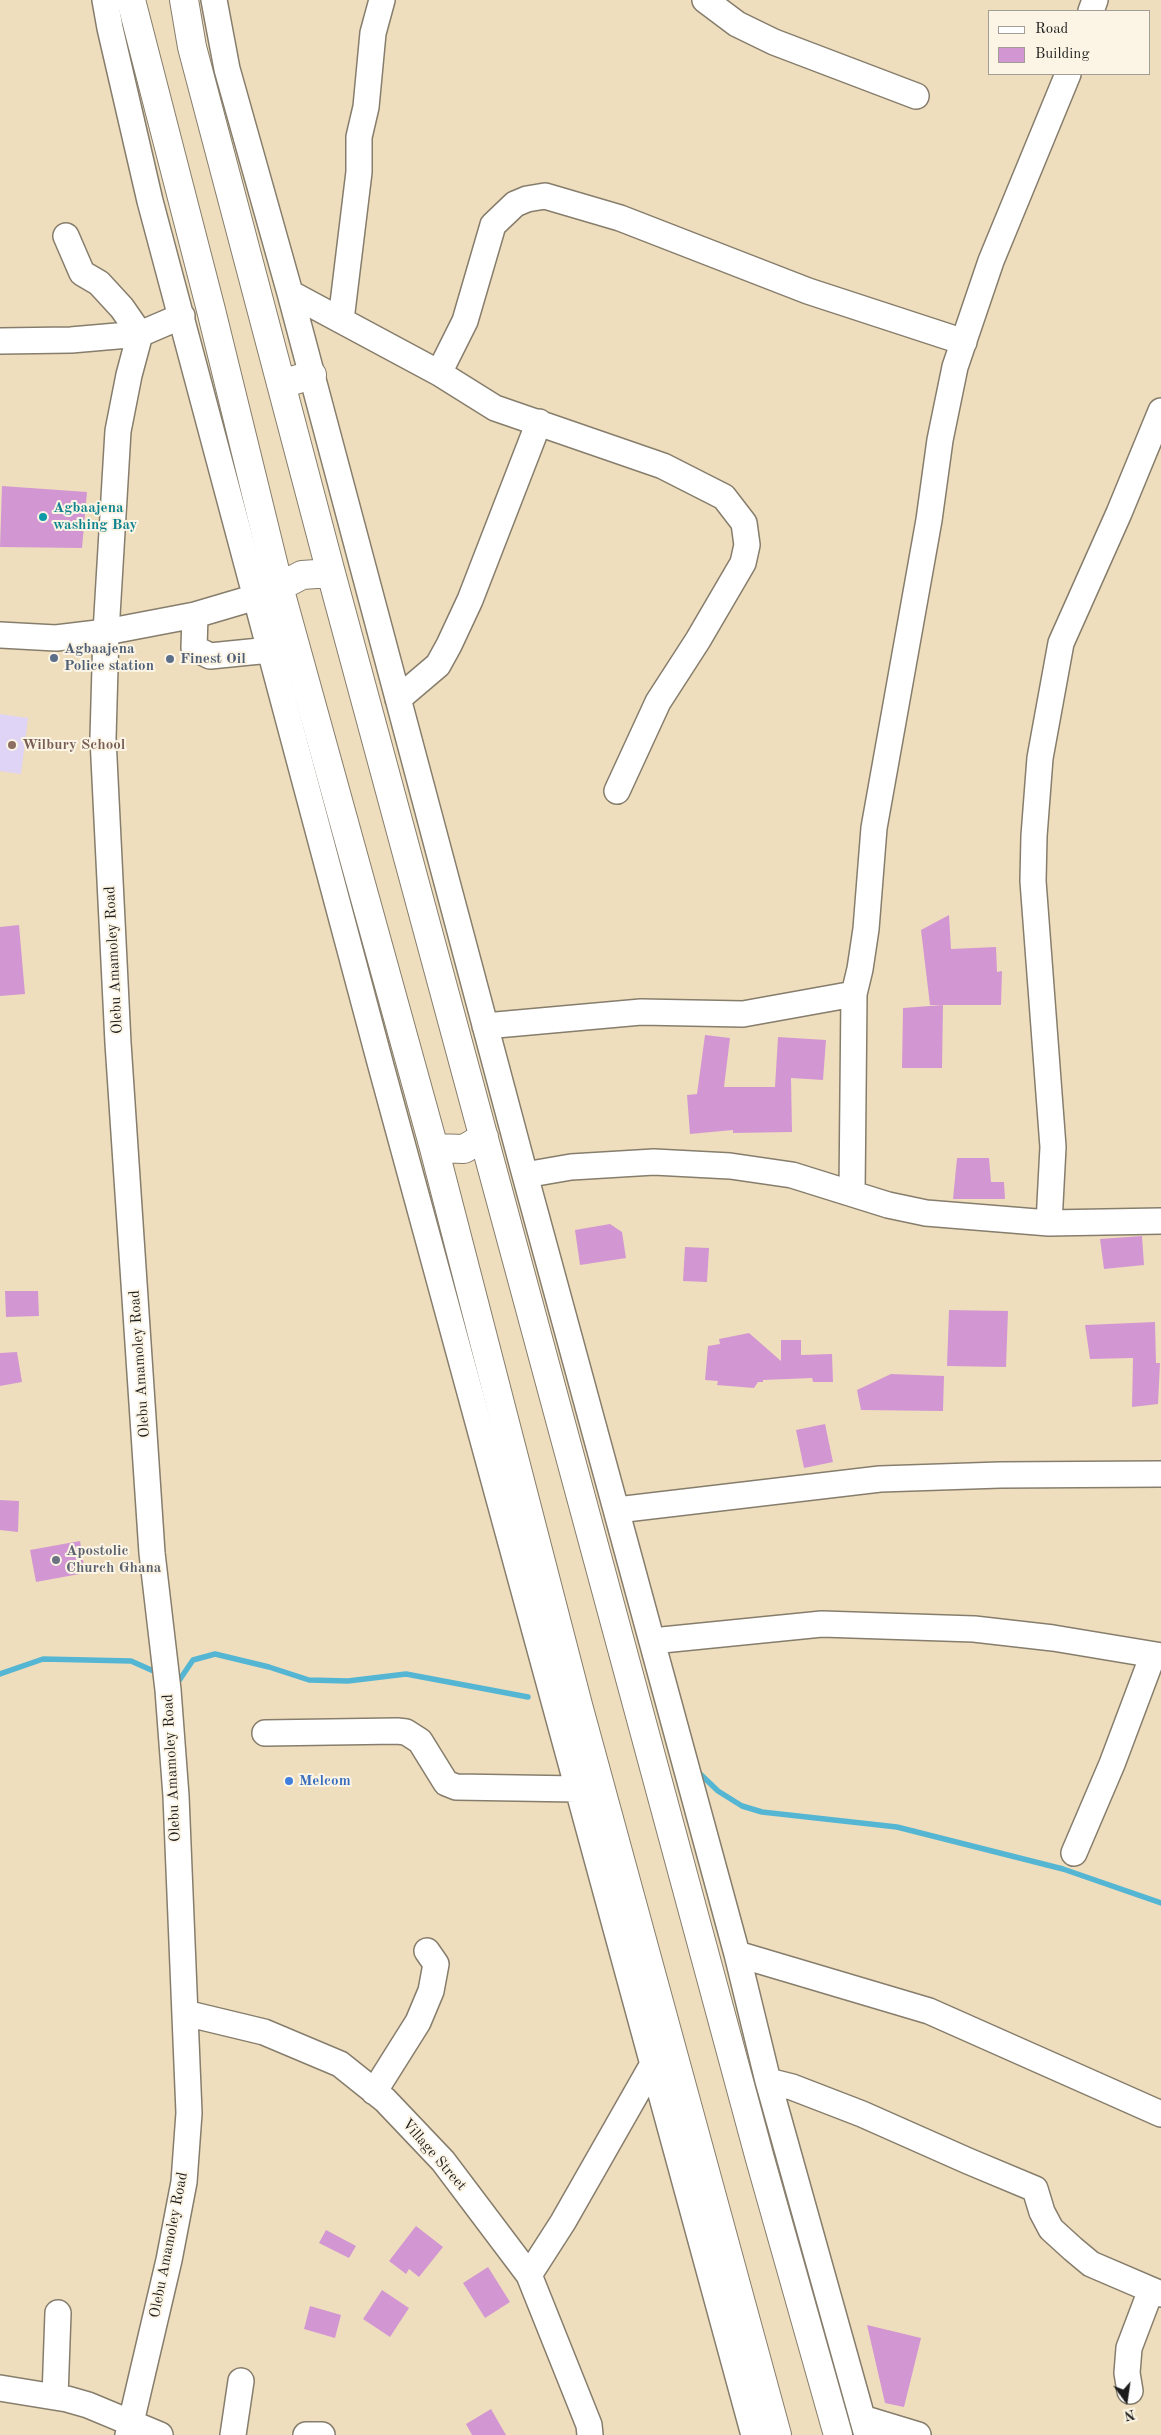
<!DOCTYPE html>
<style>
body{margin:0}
#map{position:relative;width:1161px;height:2435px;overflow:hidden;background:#efdebd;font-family:"Old Standard TT",serif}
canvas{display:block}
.legend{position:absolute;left:988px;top:10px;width:162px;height:65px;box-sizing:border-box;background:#fcf5e5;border:1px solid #a29e95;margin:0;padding:6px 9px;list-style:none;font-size:15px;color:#1c1c1c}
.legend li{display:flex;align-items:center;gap:10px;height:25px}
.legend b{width:25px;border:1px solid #a29e95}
.north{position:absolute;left:1101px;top:2375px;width:50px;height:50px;-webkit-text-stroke:4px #fcf5e5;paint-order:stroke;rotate:166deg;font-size:14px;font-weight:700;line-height:20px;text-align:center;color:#1c1c1c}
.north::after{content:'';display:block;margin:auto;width:18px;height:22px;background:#1c1c1c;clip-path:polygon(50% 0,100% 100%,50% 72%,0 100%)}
</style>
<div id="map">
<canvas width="1161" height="2435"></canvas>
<ul class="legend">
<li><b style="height:6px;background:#fff"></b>Road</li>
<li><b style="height:14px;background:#d297d2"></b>Building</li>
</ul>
<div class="north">N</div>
</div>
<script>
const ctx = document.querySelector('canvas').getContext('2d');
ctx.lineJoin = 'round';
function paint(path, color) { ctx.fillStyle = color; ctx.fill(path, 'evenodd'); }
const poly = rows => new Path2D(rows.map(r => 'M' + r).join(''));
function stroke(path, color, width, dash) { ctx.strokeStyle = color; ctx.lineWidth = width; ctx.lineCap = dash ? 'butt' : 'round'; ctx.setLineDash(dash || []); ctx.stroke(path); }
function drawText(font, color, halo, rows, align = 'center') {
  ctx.font = font + ' "Old Standard TT",serif'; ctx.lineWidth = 4; ctx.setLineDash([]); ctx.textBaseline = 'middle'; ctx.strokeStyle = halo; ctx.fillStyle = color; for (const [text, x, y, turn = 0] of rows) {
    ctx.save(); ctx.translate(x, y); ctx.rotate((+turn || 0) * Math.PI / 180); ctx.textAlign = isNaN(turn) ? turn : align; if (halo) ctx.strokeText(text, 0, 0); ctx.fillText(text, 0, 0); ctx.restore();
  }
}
const built = poly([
 [0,714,28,718,21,774,0,771]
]);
const stream = poly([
 [0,1674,43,1659,131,1661,158,1673],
 [176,1685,193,1660,215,1654,269,1667,309,1680,348,1681,406,1674,528,1697],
 [696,1770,718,1791,742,1806,762,1812,897,1827,1063,1869,1161,1903]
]);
const building = poly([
 [2,486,87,492,82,548,0,547],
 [949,915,951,949,996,947,997,972,1002,971,1001,1005,930,1005,921,930],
 [19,925,25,994,0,996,0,927],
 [943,1005,942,1068,902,1068,903,1008],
 [705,1035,730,1038,724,1087,775,1087,778,1037,826,1040,823,1080,791,1078,792,1132,733,1133,733,1130,690,1134,687,1095,697,1094],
 [957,1158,989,1158,991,1182,1004,1182,1005,1199,953,1199],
 [610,1224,622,1232,626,1258,580,1265,575,1230],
 [1142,1236,1144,1265,1104,1269,1100,1239],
 [685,1247,709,1248,707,1282,683,1281],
 [5,1291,38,1291,39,1316,6,1317],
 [949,1310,1008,1311,1006,1367,947,1366],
 [1155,1322,1156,1363,1160,1363,1158,1404,1132,1407,1133,1358,1090,1359,1085,1325],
 [749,1333,781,1361,781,1340,801,1340,801,1355,832,1354,833,1382,813,1382,812,1378,763,1380,763,1382,758,1382,754,1388,717,1385,718,1381,705,1380,708,1346,720,1344,719,1339],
 [17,1352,22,1382,0,1386,0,1353],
 [891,1374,944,1376,943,1411,861,1410,857,1390],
 [825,1424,833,1462,804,1468,796,1430],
 [0,1500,19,1501,18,1532,0,1530],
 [80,1541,85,1573,36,1582,30,1550],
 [416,2226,443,2247,419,2277,409,2269,406,2274,389,2261],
 [326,2230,356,2246,349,2258,319,2243],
 [488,2267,510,2302,485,2318,463,2283],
 [382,2290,409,2308,390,2337,363,2319],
 [310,2306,341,2315,335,2338,304,2329],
 [867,2325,921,2338,904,2407,885,2403],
 [491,2409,506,2435,472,2435,466,2424]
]);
const minor = poly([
 [105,0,110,28,150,201,381,1066,754,2435],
 [214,0,227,69,290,293,525,1175,737,1954,768,2081,867,2435],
 [705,0,737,24,774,42,916,96],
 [1091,11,1095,0],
 [66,236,82,273,99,283,122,308,140,334],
 [290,293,439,373,495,408,663,466,724,497,744,523,747,545,743,563,698,640,658,702,617,791],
 [341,320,359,172,359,137,366,107,373,33,382,0],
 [0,341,71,340,140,334],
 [439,373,465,321,493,225,515,204,527,199,545,196,620,218,808,291,964,342],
 [195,615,194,648,210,656,270,650],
 [0,635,56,638,106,632,195,615,256,597],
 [398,699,438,665,449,645,470,600,539,422],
 [485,1026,641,1012,743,1014,854,994],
 [525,1175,571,1167,654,1162,730,1166,792,1175,888,1205,926,1213,1049,1223,1161,1221],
 [852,1193,854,994,860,969,866,929,874,828,929,520,940,440,955,367,991,261,1068,74],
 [1049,1223,1053,1147,1033,881,1034,836,1040,758,1061,643,1119,513,1161,411],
 [617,1510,880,1479,1000,1475,1161,1474],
 [652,1641,822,1624,974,1629,1053,1638,1161,1656],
 [265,1733,397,1731,406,1732,420,1741,446,1783,456,1787,577,1789],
 [1074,1853,1112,1764,1153,1655],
 [737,1954,929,2011,1161,2114],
 [185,2013,264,2032,340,2064,385,2100,443,2161,529,2275,589,2425,590,2435],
 [768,2081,792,2087,862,2114,968,2161,1035,2189,1042,2212,1051,2229,1073,2249,1091,2264,1161,2294],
 [374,2092,418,2022,431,1991,436,1964,427,1951],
 [529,2275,563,2222,653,2064],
 [0,2388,67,2399,88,2405,160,2435],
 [1130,2391,1127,2373,1129,2348,1151,2290],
 [55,2397,58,2313],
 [862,2418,918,2435],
 [128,2435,169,2260,184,2182,189,2113,176,1796,168,1690,152,1553,118,1043,103,738,106,632,118,431,129,375,140,334,182,316],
 [233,2435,241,2381],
 [306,2435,322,2435]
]);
const major = poly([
 [131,0,211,310,279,587,434,1148,578,1705,777,2435],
 [184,0,192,47,331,573,760,2159,838,2435],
 [281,384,312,375],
 [279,587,302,575,331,573],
 [434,1148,464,1149,484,1137]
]);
const markers = [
 [43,517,5,"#0f9aa8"],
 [54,658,5,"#5c6f8a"],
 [170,659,5,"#5c6f8a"],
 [12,745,5,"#8d6e63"],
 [56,1560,5,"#6b7280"],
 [289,1781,5,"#3f7fe0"]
];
const cultureNames = [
 ["Agbaajena",53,508],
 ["washing Bay",53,525]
];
const serviceNames = [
 ["Agbaajena",64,649],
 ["Police station",64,666],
 ["Finest Oil",180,659]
];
const educationNames = [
 ["Wilbury School",22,745]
];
const streetNames = [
 ["Olebu Amamoley Road",114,960,-93],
 ["Olebu Amamoley Road",140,1364,-94],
 ["Olebu Amamoley Road",172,1768,-93],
 ["Village Street",434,2155,49],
 ["Olebu Amamoley Road",169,2245,-79]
];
const worshipNames = [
 ["Apostolic",66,1551],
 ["Church Ghana",66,1568]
];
const shopNames = [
 ["Melcom",299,1781]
];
paint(built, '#dfd4f5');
stroke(stream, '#55b6d4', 5.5);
paint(building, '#d297d2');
stroke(minor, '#867d6c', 28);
stroke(major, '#867d6c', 30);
stroke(minor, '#fff', 25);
stroke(major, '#fff', 28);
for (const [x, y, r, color] of markers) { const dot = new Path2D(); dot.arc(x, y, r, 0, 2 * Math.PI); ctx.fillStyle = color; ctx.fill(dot); stroke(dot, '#fcf5e5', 2); }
drawText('bold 15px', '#0d838f', '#fcf5e5', cultureNames, 'left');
drawText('bold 15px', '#4e5e75', '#fcf5e5', serviceNames, 'left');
drawText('bold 15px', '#785e54', '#fcf5e5', educationNames, 'left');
drawText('15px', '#1c1c1c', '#fcf5e5', streetNames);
drawText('bold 15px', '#5b616d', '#fcf5e5', worshipNames, 'left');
drawText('bold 15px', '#366cbe', '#fcf5e5', shopNames, 'left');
</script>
